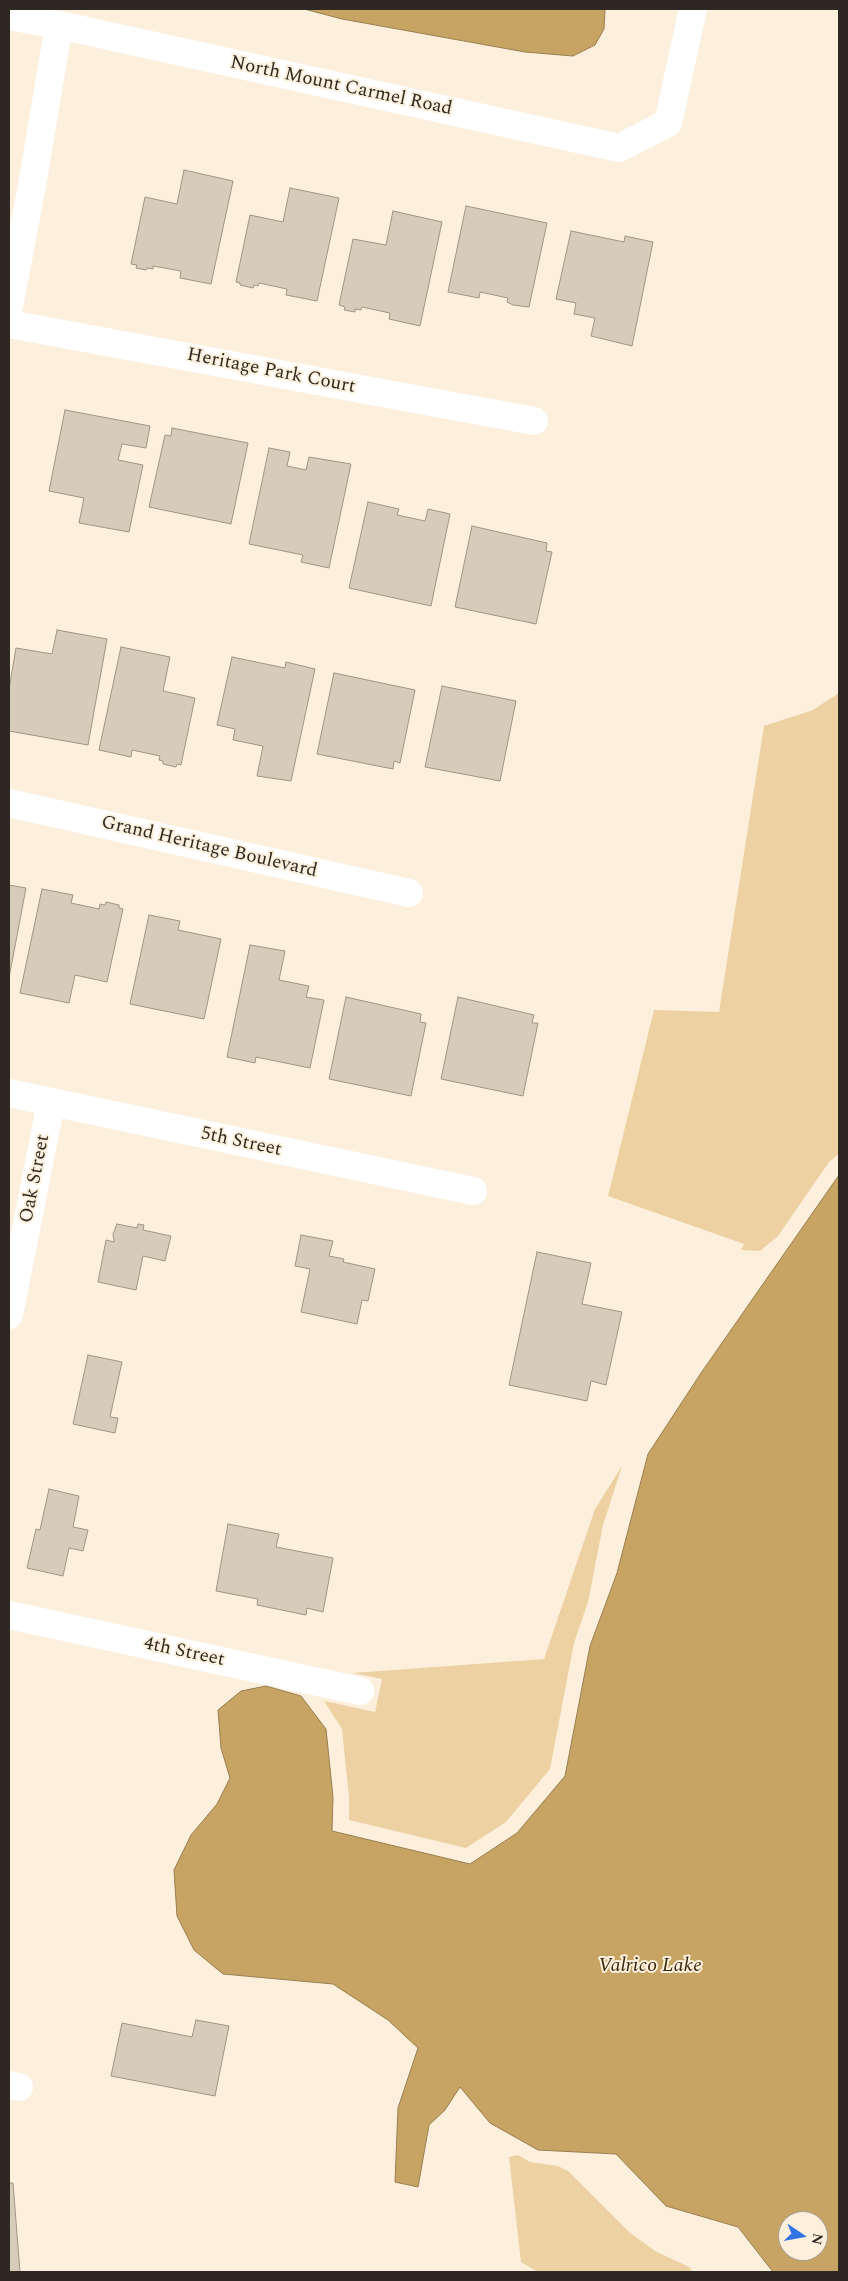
<!DOCTYPE html>
<style>
body{margin:0}
#map{position:relative;width:848px;height:2281px;overflow:hidden;background:#fcf0dd;font-family:Spectral,serif}
canvas{display:block}
.frame{position:absolute;inset:0;border:10px solid #2d2922;pointer-events:none}
.north{position:absolute;left:778px;top:2211px;width:50px;height:50px;box-sizing:border-box;background:#fcf0dd;border:1px solid #a9a092;border-radius:50%;rotate:102deg;font-size:14px;font-weight:700;line-height:20px;text-align:center;color:#2d2922}
.north::after{content:'';display:block;margin:auto;width:18px;height:22px;background:#3274e2;clip-path:polygon(50% 0,100% 100%,50% 72%,0 100%)}
</style>
<div id="map">
<canvas width="848" height="2281"></canvas>
<div class="frame"></div>
<div class="north">N</div>
</div>
<script>
const ctx = document.querySelector('canvas').getContext('2d');
ctx.lineJoin = 'round';
function paint(path, color) { ctx.fillStyle = color; ctx.fill(path, 'evenodd'); }
const poly = rows => new Path2D(rows.map(r => 'M' + r).join(''));
function stroke(path, color, width, dash) { ctx.strokeStyle = color; ctx.lineWidth = width; ctx.lineCap = dash ? 'butt' : 'round'; ctx.setLineDash(dash || []); ctx.stroke(path); }
function drawText(font, color, halo, rows, align = 'center') {
  ctx.font = font + ' Spectral,serif'; ctx.lineWidth = 4; ctx.setLineDash([]); ctx.textBaseline = 'middle'; ctx.strokeStyle = halo; ctx.fillStyle = color; for (const [text, x, y, turn = 0] of rows) {
    ctx.save(); ctx.translate(x, y); ctx.rotate((+turn || 0) * Math.PI / 180); ctx.textAlign = isNaN(turn) ? turn : align; if (halo) ctx.strokeText(text, 0, 0); ctx.fillText(text, 0, 0); ctx.restore();
  }
}
const green = poly([
 [839,693,839,1154,829,1162,778,1236,760,1251,741,1250,744,1244,608,1196,654,1010,719,1012,764,726,813,710],
 [622,1466,603,1525,588,1602,574,1643,550,1769,506,1822,466,1848,349,1820,349,1797,342,1729,324,1701,375,1712,382,1679,353,1673,544,1659,595,1509],
 [518,2155,530,2162,558,2166,568,2171,629,2232,655,2251,689,2267,693,2272,538,2272,521,2262,509,2157]
]);
const water = poly([
 [304,9,605,9,604,29,595,45,573,56,525,52,342,19,304,9],
 [839,1175,839,2272,773,2272,738,2227,666,2206,616,2154,538,2150,490,2123,460,2087,445,2110,429,2125,418,2187,395,2182,398,2108,418,2048,388,2020,333,1984,223,1974,194,1950,177,1916,174,1870,191,1835,217,1804,230,1778,221,1748,218,1710,241,1691,266,1686,301,1696,326,1729,333,1797,332,1831,470,1864,517,1833,565,1776,590,1646,617,1573,648,1454,701,1373,839,1175],
 [788,2221,818,2221,818,2251,788,2251,788,2221]
]);
const building = poly([
 [184,170,233,181,211,284,180,278,181,271,153,266,153,269,147,268,146,270,136,268,137,265,131,264,145,197,177,204,184,170],
 [290,188,339,198,317,301,286,295,287,289,259,283,258,286,254,285,253,288,240,285,240,283,236,282,250,215,283,222,290,188],
 [466,206,547,223,529,307,513,305,507,302,508,298,480,292,479,298,448,292,466,206],
 [393,211,442,222,420,326,389,319,390,313,362,307,361,310,355,309,355,312,344,310,345,307,339,305,353,239,386,245,393,211],
 [571,231,624,242,625,236,653,242,632,346,591,336,595,318,574,314,576,303,556,299,571,231],
 [65,410,150,426,146,448,122,444,118,460,143,465,129,532,79,523,84,498,49,491,65,410],
 [172,428,248,443,231,524,149,507,165,435,171,436,172,428],
 [269,448,290,452,287,466,306,470,309,457,351,464,329,568,301,562,303,555,249,544,269,448],
 [368,502,399,509,397,515,425,521,428,509,450,514,431,606,349,588,368,502],
 [472,526,547,543,546,551,552,552,536,624,455,607,472,526],
 [57,630,107,639,88,745,9,731,9,689,16,648,52,654,57,630],
 [121,647,170,657,163,691,195,698,181,765,177,764,176,767,163,764,163,761,159,760,160,756,132,750,131,757,99,750,121,647],
 [232,657,285,668,286,662,315,669,291,781,257,776,263,746,233,740,235,729,217,725,232,657],
 [334,673,415,690,400,763,394,761,393,769,317,754,334,673],
 [442,686,516,701,500,781,425,767,442,686],
 [9,885,26,888,9,978,9,885],
 [42,889,73,895,71,903,99,909,100,904,105,905,106,902,119,905,119,908,123,909,107,982,75,975,69,1003,20,993,42,889],
 [149,915,180,921,178,930,221,939,204,1019,130,1004,149,915],
 [250,945,285,951,279,980,309,986,306,997,324,1000,310,1068,256,1057,255,1063,227,1057,250,945],
 [346,997,421,1014,420,1022,426,1023,411,1096,329,1079,346,997],
 [458,997,534,1015,532,1023,538,1023,523,1096,441,1079,458,997],
 [117,1224,137,1228,138,1224,144,1225,143,1230,171,1236,165,1261,143,1256,136,1290,98,1282,106,1240,114,1242,113,1234,117,1224],
 [301,1235,333,1241,329,1256,344,1259,343,1262,375,1269,368,1301,362,1300,357,1324,301,1312,310,1269,295,1266,301,1235],
 [537,1252,591,1263,582,1304,622,1312,606,1385,591,1381,587,1401,509,1385,537,1252],
 [88,1355,122,1362,110,1417,118,1418,115,1433,73,1424,88,1355],
 [49,1489,79,1496,73,1527,88,1530,83,1551,69,1548,63,1576,27,1568,36,1529,40,1530,49,1489],
 [228,1524,279,1534,276,1547,333,1558,323,1612,307,1608,306,1615,257,1605,258,1599,216,1591,228,1524],
 [196,2020,229,2026,215,2096,111,2076,122,2023,192,2037,196,2020],
 [9,2183,13,2183,20,2272,9,2272,9,2183]
]);
const street = poly([
 [9,307,33,180,59,25],
 [9,324,534,421],
 [9,803,409,893],
 [9,1093,473,1191],
 [9,1315,51,1103],
 [9,1615,360,1691],
 [9,2085,19,2087]
]);
const secondary = poly([
 [9,16,59,25,619,148,668,123,693,9]
]);
const streetNames = [
 ["North Mount Carmel Road",341,87,12],
 ["Heritage Park Court",271,372,11],
 ["Grand Heritage Boulevard",209,848,13],
 ["5th Street",241,1143,12],
 ["Oak Street",36,1179,-79],
 ["4th Street",184,1653,12]
];
const waterNames = [
 ["Valrico Lake",650,1967]
];
paint(green, '#edd1a3');
paint(water, '#c7a364');
stroke(water, '#997e50', 1);
paint(building, '#d7ccb9');
stroke(building, '#9f9583', 1);
stroke(street, '#fff', 28);
stroke(secondary, '#fff', 28);
drawText('19px', '#2d2922', '#fcf0dd', streetNames);
drawText('italic 20px', '#362609', '#fcf0dd', waterNames);
</script>
